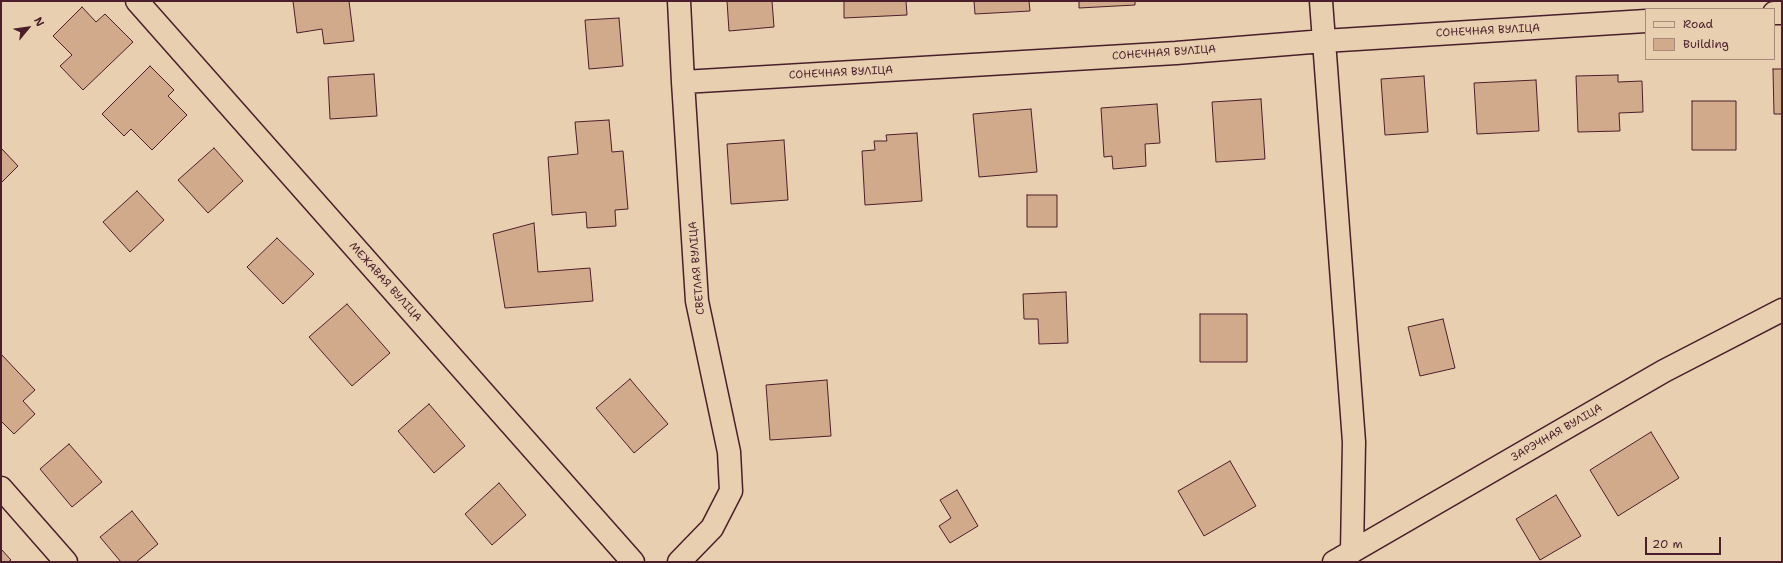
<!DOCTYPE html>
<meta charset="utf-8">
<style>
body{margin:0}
#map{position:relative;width:1783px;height:563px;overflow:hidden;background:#e8cfb0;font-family:"Shantell Sans",sans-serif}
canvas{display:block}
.frame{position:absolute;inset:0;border:2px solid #4a1f2b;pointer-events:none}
.legend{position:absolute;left:1645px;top:8px;width:130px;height:52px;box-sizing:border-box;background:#e8cfb0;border:1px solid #a9897b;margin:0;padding:5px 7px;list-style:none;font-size:12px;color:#4a1f2b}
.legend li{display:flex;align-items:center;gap:8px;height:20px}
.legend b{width:20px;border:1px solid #a9897b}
.north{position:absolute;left:8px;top:8px;width:40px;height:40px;-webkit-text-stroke:3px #e8cfb0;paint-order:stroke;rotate:61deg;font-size:11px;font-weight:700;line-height:16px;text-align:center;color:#4a1f2b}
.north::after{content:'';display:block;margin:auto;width:14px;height:18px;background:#4a1f2b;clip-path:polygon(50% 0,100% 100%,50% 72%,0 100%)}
.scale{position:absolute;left:1645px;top:537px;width:76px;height:18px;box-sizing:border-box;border:2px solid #4a1f2b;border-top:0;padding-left:5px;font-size:12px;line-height:14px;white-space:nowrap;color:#4a1f2b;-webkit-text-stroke:3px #e8cfb0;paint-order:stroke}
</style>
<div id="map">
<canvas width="1783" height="563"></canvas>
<div class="frame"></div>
<ul class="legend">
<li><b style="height:5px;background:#e8cfb0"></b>Road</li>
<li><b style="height:11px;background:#d1a98b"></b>Building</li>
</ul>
<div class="north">N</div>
<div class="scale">20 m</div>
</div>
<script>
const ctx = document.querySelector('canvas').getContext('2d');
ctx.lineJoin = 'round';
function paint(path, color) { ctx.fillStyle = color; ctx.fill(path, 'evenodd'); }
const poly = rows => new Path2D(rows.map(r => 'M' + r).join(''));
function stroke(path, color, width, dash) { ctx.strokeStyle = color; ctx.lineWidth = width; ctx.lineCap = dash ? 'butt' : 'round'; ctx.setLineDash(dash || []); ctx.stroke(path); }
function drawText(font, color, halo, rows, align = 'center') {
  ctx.font = font + ' "Shantell Sans",sans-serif'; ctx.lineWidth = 4; ctx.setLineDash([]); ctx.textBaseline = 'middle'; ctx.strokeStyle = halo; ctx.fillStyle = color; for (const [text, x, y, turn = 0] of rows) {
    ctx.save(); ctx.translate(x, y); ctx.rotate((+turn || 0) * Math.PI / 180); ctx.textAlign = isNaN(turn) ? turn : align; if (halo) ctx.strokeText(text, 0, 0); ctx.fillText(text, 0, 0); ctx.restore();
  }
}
const building = poly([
 [293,1,349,1,354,41,324,44,322,29,297,33,293,1],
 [727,1,772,1,774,27,729,31,727,1],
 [844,1,906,1,907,15,844,18,844,1],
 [974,1,1029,1,1030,11,975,14,974,1],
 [1079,1,1135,1,1135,5,1079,8,1079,1],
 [82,7,96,22,105,14,133,42,83,90,60,66,72,55,53,36,82,7],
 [619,18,623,66,589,69,585,20,619,18],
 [150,66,174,90,168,96,187,115,152,150,131,129,124,136,102,114,150,66],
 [1773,69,1782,69,1782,114,1774,114,1773,69],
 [374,74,377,116,330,119,328,77,374,74],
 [1618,75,1618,82,1642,81,1643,112,1619,113,1620,131,1578,132,1576,76,1618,75],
 [1424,76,1428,132,1385,135,1381,79,1424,76],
 [1536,80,1539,131,1477,134,1474,83,1536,80],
 [1261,99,1265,159,1216,162,1212,102,1261,99],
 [1692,101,1736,101,1736,150,1692,150,1692,101],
 [1157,104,1160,143,1145,144,1146,166,1113,169,1112,156,1104,157,1101,108,1157,104],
 [1031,109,1037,172,979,177,973,114,1031,109],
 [609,120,612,152,623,151,628,209,615,210,616,226,587,228,586,212,552,215,548,157,578,154,575,122,609,120],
 [917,133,922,201,865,205,862,151,875,150,874,141,887,141,886,135,917,133],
 [784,140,788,200,731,204,727,144,784,140],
 [1,148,18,166,1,183,1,148],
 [214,148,243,181,208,213,178,180,214,148],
 [137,191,164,220,130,252,103,222,137,191],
 [1027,195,1057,195,1057,227,1027,227,1027,195],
 [534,223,538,272,590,268,593,301,505,308,493,234,534,223],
 [277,238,314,274,283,304,247,267,277,238],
 [1066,292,1068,343,1039,344,1038,319,1024,319,1023,294,1066,292],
 [347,304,390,353,352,386,309,337,347,304],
 [1200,314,1247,314,1247,362,1200,362,1200,314],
 [1443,319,1455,368,1420,376,1408,327,1443,319],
 [1,354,35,390,23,401,35,414,14,434,1,421,1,354],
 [630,379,668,424,634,453,596,408,630,379],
 [827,380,831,436,770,440,766,385,827,380],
 [429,404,465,446,434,473,398,431,429,404],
 [1651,432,1679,478,1618,516,1590,470,1651,432],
 [69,444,102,482,72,507,40,469,69,444],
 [1230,461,1256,506,1204,536,1178,491,1230,461],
 [499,483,526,515,492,545,465,514,499,483],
 [957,490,978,526,950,543,939,526,951,518,940,500,957,490],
 [1556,495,1581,536,1540,560,1516,519,1556,495],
 [132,511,158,544,136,562,121,562,100,537,132,511],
 [1,549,11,560,8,562,1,562,1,549]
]);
const minor = poly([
 [137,1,633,562],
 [679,1,683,82,697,301,729,452,731,491,712,528,679,562],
 [1321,1,1354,442,1352,552],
 [1774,13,1782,13],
 [683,82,1176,53,1324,41,1646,21],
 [1,488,66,562],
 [1334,562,1664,371,1782,310]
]);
const streetNames = [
 ["СОНЕЧНАЯ ВУЛІЦА",1488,31,-3],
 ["СОНЕЧНАЯ ВУЛІЦА",1164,53,-4],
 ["СОНЕЧНАЯ ВУЛІЦА",841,73,-3],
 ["СВЕТЛАЯ ВУЛІЦА",697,268,-95],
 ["МЕЖАВАЯ ВУЛІЦА",385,282,48],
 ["ЗАРЭЧНАЯ ВУЛІЦА",1557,433,-30]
];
paint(building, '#d1a98b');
stroke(building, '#4a1f2b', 1);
stroke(minor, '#4a1f2b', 25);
stroke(minor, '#e8cfb0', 22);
drawText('11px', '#4a1f2b', '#e8cfb0', streetNames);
</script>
